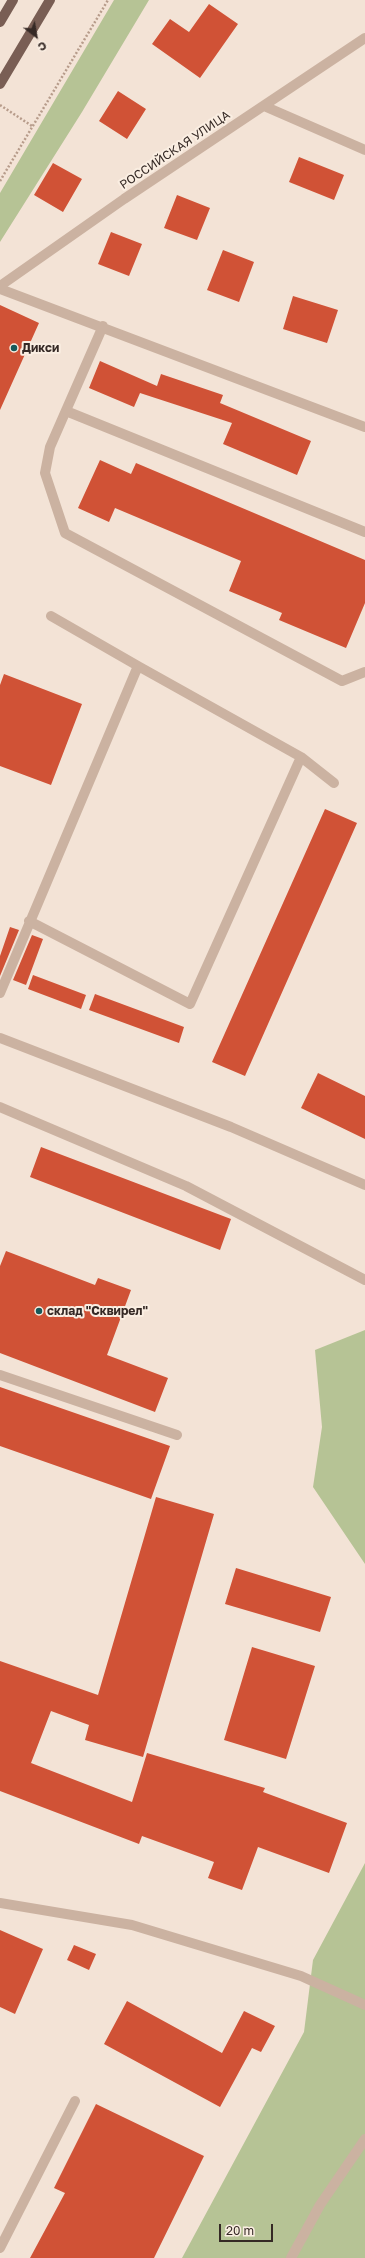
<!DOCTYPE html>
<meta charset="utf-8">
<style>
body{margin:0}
#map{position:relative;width:365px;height:2258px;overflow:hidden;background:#f3e3d6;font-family:"Golos Text",sans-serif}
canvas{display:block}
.north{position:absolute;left:16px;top:16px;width:40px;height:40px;-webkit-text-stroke:3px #faeee2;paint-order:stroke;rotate:149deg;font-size:11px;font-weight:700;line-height:16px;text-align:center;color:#352925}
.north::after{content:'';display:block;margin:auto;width:14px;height:18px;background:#352925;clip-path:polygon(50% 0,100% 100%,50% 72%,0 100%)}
.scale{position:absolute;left:219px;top:2224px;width:54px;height:18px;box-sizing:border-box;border:2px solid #352925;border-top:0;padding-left:5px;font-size:12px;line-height:14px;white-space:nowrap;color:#352925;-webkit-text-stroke:3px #faeee2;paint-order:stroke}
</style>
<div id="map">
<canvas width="365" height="2258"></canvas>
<div class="north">С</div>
<div class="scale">20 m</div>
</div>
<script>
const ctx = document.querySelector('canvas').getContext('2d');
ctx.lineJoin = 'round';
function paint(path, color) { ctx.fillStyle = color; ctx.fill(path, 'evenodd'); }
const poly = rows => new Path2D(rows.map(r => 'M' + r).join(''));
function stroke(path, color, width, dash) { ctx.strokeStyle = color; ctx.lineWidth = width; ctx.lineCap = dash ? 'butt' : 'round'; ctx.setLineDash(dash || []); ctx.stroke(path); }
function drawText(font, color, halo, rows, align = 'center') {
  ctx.font = font + ' "Golos Text",sans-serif'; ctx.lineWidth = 4; ctx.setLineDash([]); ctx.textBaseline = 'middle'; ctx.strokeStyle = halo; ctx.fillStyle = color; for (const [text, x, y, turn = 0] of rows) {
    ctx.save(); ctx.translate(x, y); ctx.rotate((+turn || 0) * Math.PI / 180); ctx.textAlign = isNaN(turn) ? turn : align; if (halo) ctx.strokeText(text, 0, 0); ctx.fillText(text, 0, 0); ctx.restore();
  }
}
const green = poly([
 [114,0,149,0,82,112,0,242,0,193],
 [365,1330,365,1564,313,1487,322,1427,315,1350],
 [365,1863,365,2258,182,2258,304,2032,313,1960]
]);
const building = poly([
 [209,4,238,24,200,78,152,44,170,19,189,32],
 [118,91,146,109,127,139,99,121],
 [299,157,344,175,334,200,289,182],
 [53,163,82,179,63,212,34,195],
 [177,195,210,208,197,240,164,228],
 [111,232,142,244,129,276,98,264],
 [223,250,254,262,239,302,207,290],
 [293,296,338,310,327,343,283,329],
 [0,305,39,323,0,410],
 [100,361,157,386,161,374,223,395,220,403,311,441,297,475,223,444,232,423,140,393,134,407,89,388],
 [100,460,131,474,136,463,365,560,365,603,346,648,279,620,282,613,229,591,241,561,115,508,109,522,78,508],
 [4,674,82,704,51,785,0,766,0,685],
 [325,809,357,823,245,1076,212,1062],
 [10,927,19,930,0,976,0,956],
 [32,935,43,939,26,985,13,980],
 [33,975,86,995,81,1009,28,989],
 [95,994,184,1027,179,1043,89,1010],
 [318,1073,365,1096,365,1139,301,1108],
 [41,1147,231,1219,220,1250,30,1177],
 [6,1251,95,1285,98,1278,131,1290,107,1355,168,1378,155,1412,0,1353,0,1266],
 [0,1387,170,1446,151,1499,0,1446],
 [156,1497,214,1514,143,1757,85,1740,89,1725,51,1711,31,1763,132,1802,147,1753,265,1788,263,1792,347,1823,329,1873,258,1847,242,1890,208,1878,214,1862,142,1836,139,1844,0,1791,0,1661,98,1695],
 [236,1568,331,1597,320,1632,225,1604],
 [252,1647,315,1666,286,1759,224,1740],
 [0,1930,43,1949,15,2014,0,2007],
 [74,1945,96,1954,89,1970,67,1960],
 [127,2001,222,2053,244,2011,275,2026,261,2052,252,2048,220,2107,104,2044],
 [96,2104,204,2156,154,2258,30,2258,65,2193,54,2188]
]);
const path = poly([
 [0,105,32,126],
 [0,181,108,0]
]);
const minor = poly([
 [264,106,365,150],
 [0,286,124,199,365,38],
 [0,289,365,427],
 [103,326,50,447,45,473,65,533,342,681,365,672],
 [66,411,365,532],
 [51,616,138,666],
 [29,921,190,1004,301,757],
 [0,993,138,666,301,757,334,783],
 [0,1038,231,1127,365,1185],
 [0,1107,186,1186,365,1280],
 [0,1375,177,1435],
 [0,1903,132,1925,301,1976,365,2005],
 [0,2248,75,2101],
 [291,2258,320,2205,365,2139]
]);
const major = poly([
 [0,22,13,0],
 [0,84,50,0]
]);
const markers = [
 [14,348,4,"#17595a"],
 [39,1311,4,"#17595a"]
];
const streetNames = [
 ["РОССИЙСКАЯ УЛИЦА",175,150,-34]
];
const poiNames = [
 ["Дикси",22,348],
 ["склад \"Сквирел\"",47,1311]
];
paint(green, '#b6c395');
paint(building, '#d05236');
stroke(path, '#b79c8b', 2.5, [2, 2]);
stroke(minor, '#cbb2a1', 10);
stroke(major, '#795e54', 10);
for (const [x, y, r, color] of markers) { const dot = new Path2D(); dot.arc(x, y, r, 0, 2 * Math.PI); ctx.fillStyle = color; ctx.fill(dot); stroke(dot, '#faeee2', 1.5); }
drawText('12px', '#352925', '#faeee2', streetNames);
drawText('bold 12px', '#352925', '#faeee2', poiNames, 'left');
</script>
